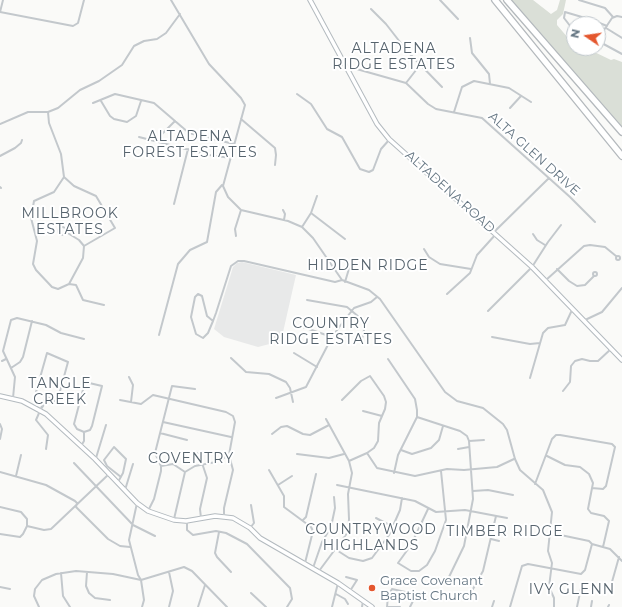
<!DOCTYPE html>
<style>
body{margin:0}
#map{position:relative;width:622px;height:607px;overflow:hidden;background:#fafaf8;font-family:Montserrat,sans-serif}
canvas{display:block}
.north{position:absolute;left:566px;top:16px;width:40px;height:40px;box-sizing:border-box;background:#fff;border:1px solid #c1c8cd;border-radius:50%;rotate:283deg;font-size:11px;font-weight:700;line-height:16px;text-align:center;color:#657683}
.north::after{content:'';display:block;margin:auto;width:14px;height:18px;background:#e4572e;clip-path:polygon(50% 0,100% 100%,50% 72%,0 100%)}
</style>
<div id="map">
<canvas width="622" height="607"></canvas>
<div class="north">N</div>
</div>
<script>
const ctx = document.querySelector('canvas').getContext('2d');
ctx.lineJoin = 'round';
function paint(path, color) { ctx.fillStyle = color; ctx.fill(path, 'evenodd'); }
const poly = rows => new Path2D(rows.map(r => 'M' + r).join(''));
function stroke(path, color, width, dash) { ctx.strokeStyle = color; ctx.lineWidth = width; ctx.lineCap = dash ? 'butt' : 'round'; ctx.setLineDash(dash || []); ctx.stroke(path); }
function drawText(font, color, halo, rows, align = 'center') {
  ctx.font = font + ' Montserrat,sans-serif'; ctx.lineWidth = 4; ctx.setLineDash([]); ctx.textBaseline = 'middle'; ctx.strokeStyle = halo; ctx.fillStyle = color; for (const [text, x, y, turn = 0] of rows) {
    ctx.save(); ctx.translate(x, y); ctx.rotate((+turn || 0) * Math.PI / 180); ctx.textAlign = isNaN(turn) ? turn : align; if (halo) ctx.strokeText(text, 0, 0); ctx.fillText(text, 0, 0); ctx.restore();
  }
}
const built = poly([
 [242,262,296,275,281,341,258,347,224,337,214,329,233,267,237,263]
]);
const green = poly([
 [511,0,533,0,551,14,557,10,560,0,566,0,563,14,557,20,557,25,569,39,574,41,574,48,586,48,611,60,614,59,622,62,622,127]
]);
const street = poly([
 [171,0,209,64,241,98,245,105,223,186,228,197,241,210,288,221,302,227,313,238,342,280,369,290,380,299,445,392,457,401,483,408,503,424,507,430,515,459,520,470,543,490,552,512,548,551,552,563,549,587,554,598,554,607],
 [440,0,458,19],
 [579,0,605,8,613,17],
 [371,9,386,24,407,51,442,87],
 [0,12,73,26,78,23,84,0],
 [0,12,3,0],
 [606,28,622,38],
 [574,31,564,18,565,12,592,20,607,26],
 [470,38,472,53,489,74,490,84],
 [598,39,612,18,617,16,622,17],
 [598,41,622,54],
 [346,66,406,83,428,104,436,109,482,118,570,197,595,222],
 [406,83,420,65],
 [297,94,311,104,327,129,342,137,360,169,369,172,373,170,381,149,389,140],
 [101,101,110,116,114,119,127,122,136,116,141,101],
 [93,103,115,94,154,103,189,133,234,144],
 [510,108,521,96],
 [48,112,49,123,61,154,64,177,74,186,96,196,115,228,84,246],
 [454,112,462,87,474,81,509,88,531,102],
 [241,119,275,148,276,155,275,165],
 [0,124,28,112,48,112,58,108,80,90,99,81,122,65,134,46,144,41,157,39,166,33,180,14],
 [162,134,175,121],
 [139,137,209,155,231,158],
 [0,156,15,148,21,143,22,140],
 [64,177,54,192,34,201,31,218,37,241,33,264,36,270,52,287,58,289,69,284,76,285,83,300,104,305],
 [0,187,1,188],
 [174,204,188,149],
 [283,210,285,214,284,220],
 [311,213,345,239],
 '58 231a4 4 0 1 1 8 0a4 4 0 1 1-8 0Z',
 [302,227,311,213,317,196],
 [66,232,79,240,84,246],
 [494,232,549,178],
 [533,234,537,240,545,245],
 [236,236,235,229,241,210],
 [424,249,429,257,440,264,471,269],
 '616 258a2 2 0 1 1 4 0a2 2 0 1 1-4 0Z',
 [557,269,569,281,577,286,585,285,594,276],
 '593 274a2 2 0 1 1 4 0a2 2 0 1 1-4 0Z',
 [546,280,584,246,590,245,605,247,616,256],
 [345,282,351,262],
 [69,284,83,258,84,246],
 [447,294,470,273,477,255,496,234],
 [307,300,347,307,359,317,363,323,364,330,361,343],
 [488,311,532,267,548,242,561,225],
 [585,320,602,312,622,288],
 [213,321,207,316,202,296,198,294,195,297,191,317,196,334,203,338,208,333,213,321,216,313,231,266,238,261,244,261,335,282,342,280],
 [300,326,332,337],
 [159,335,178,264,190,250,207,242,216,192,222,185],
 [492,337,530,344,540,343],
 [47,353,68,362,57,402,36,392,47,353],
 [294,353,317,367],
 [231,358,246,372,269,374,286,382,290,388,293,402],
 [388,359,415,399,417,410,417,417,398,455,394,473],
 [2,361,6,359],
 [11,368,20,362,23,357,32,321],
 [129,377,133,385,131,402],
 [530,378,543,333,548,328,565,325,572,310],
 [85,382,102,386,92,426,90,430,84,432,77,429,74,424,85,382],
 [563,391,570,382,571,366,575,361,582,359,590,361,598,361,611,349],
 [13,398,15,377,3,351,11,320,17,318,46,325,61,333,84,339],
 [276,398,306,387,332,337,340,326,354,308,371,302,377,297],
 [120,400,141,404,153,395,226,412,233,416,235,422,229,455,233,470,224,508,224,516],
 [342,400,361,381,370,376,384,396,386,402,385,409,379,423,378,441,374,448,367,453,349,461],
 [41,409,48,399],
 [363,411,382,416],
 [417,417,460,431,467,436,469,441,473,499,464,546,448,579],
 [163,422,231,437],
 [0,424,2,429,0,439],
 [160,433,187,440],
 [272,434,281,427,287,426,303,434,310,435,329,425],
 [469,441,484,440],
 [81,446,84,441,84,432],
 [46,449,48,435,36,420,46,397],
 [458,449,469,447],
 [401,450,412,454,431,448,439,440,443,426],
 [197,453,200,457,207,478,200,509,201,518],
 [367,453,377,468,415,476,447,469,464,470,497,467,514,459],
 [297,454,329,458,344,454],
 [547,456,565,465,580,467,589,474,593,483,588,509,591,513,604,516,609,521,603,547],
 [96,458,106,425],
 [74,463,133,525,155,536],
 [161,466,173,464,185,472],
 [269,470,284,496,284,507,311,527,313,531,305,563],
 [0,472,46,485,75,501,77,503,76,507,108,539,120,546,130,547],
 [185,472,195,466,216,462,229,455],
 [16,476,21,455],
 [118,482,123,473,126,459,114,447,104,460,107,466,121,477],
 [535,484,552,439,556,435,560,435,612,444,615,447,606,486,603,489,592,488],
 [278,485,292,476],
 [337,485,415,501,436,512,465,510,507,518],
 [125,490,133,464],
 [473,491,488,490,513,495],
 [137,503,129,540,138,575,141,580,144,600,142,607],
 [0,507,21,512,27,519,27,526,23,534,20,537,0,534],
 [428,509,411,545,398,563,411,571,419,571,427,565,435,551,446,520,441,471],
 [148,511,154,499,161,471,161,466,155,453,172,386,195,389],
 [376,518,393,527],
 [174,519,185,472],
 [303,520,306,517,316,474],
 [187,522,187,530,193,535,216,531,226,533,247,544,290,588,292,599,287,607],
 [27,526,44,530,51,529,109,474],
 [250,528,254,523,251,505],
 [219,532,215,553,217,557,231,572],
 [551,533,589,541,592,544,610,549,622,561],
 [491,539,499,541],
 [335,549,349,558,363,561,372,558,389,535,400,510,402,498],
 [313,568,322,542,331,527,335,508,334,497],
 [319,571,348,532,349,519,348,494,352,473,349,461,326,419],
 [87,572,86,586,89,593,95,598,110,600],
 [61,573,63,596,70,607],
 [346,577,357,580,350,591],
 [0,587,10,589],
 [473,589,483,571,496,516],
 [610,589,619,557],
 [251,593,266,607],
 [336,594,345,599,348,604],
 [39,607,34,596,35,589,42,580,56,574,76,571,113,574,141,580,184,567,192,571,227,607],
 [169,607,173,591,169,572],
 [198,607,205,585],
 [332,607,338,583],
 [362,607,363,601],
 [387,607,388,596,392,589,414,594,415,597,410,607],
 [388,607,400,607],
 [492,607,494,601],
 [510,607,522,566,528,564,581,574,585,570,592,544],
 [577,607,581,588,585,585],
 [591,607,592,601],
 [608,607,609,605]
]);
const secondary = poly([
 [310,0,377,124,389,139,532,267,622,360],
 [0,396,22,401,46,414,95,459,137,503,148,511,174,520,186,521,215,516,233,518,250,528,260,538,338,583,372,607]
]);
const highway = poly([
 [495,0,622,156],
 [507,0,622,132]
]);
const markers = [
 [372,588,4,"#e4572e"]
];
const streetNames = [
 ["ALTA GLEN DRIVE",534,154,42],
 ["ALTADENA ROAD",450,192,42]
];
const poiNames = [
 ["Grace Covenant",380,581],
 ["Baptist Church",380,596]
];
const neighbourhoodNames = [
 ["ALTADENA",394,49],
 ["RIDGE ESTATES",394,65],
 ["ALTADENA",190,137],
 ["FOREST ESTATES",190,153],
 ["MILLBROOK",70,214],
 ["ESTATES",70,230],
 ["HIDDEN RIDGE",368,266],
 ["COUNTRY",331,324],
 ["RIDGE ESTATES",331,340],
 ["TANGLE",60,384],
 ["CREEK",60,400],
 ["COVENTRY",191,459],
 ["COUNTRYWOOD",371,530],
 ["HIGHLANDS",371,546],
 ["TIMBER RIDGE",505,532],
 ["IVY GLENN",572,590]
];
paint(built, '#e8e9e9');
paint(green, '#dadfd7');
stroke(secondary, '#b3babf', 5.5);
stroke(highway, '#b4b9bd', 8);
stroke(street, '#c3c8cc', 2);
stroke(secondary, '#fff', 3.5);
stroke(highway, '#fff', 5.5);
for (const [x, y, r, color] of markers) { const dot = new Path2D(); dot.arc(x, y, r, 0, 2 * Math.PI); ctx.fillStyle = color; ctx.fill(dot); stroke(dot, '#fff', 1.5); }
drawText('13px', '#657683', '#fff', streetNames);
drawText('13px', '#657683', '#fff', poiNames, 'left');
ctx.letterSpacing = '1px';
drawText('14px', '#57646e', '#fff', neighbourhoodNames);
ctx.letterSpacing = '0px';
</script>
